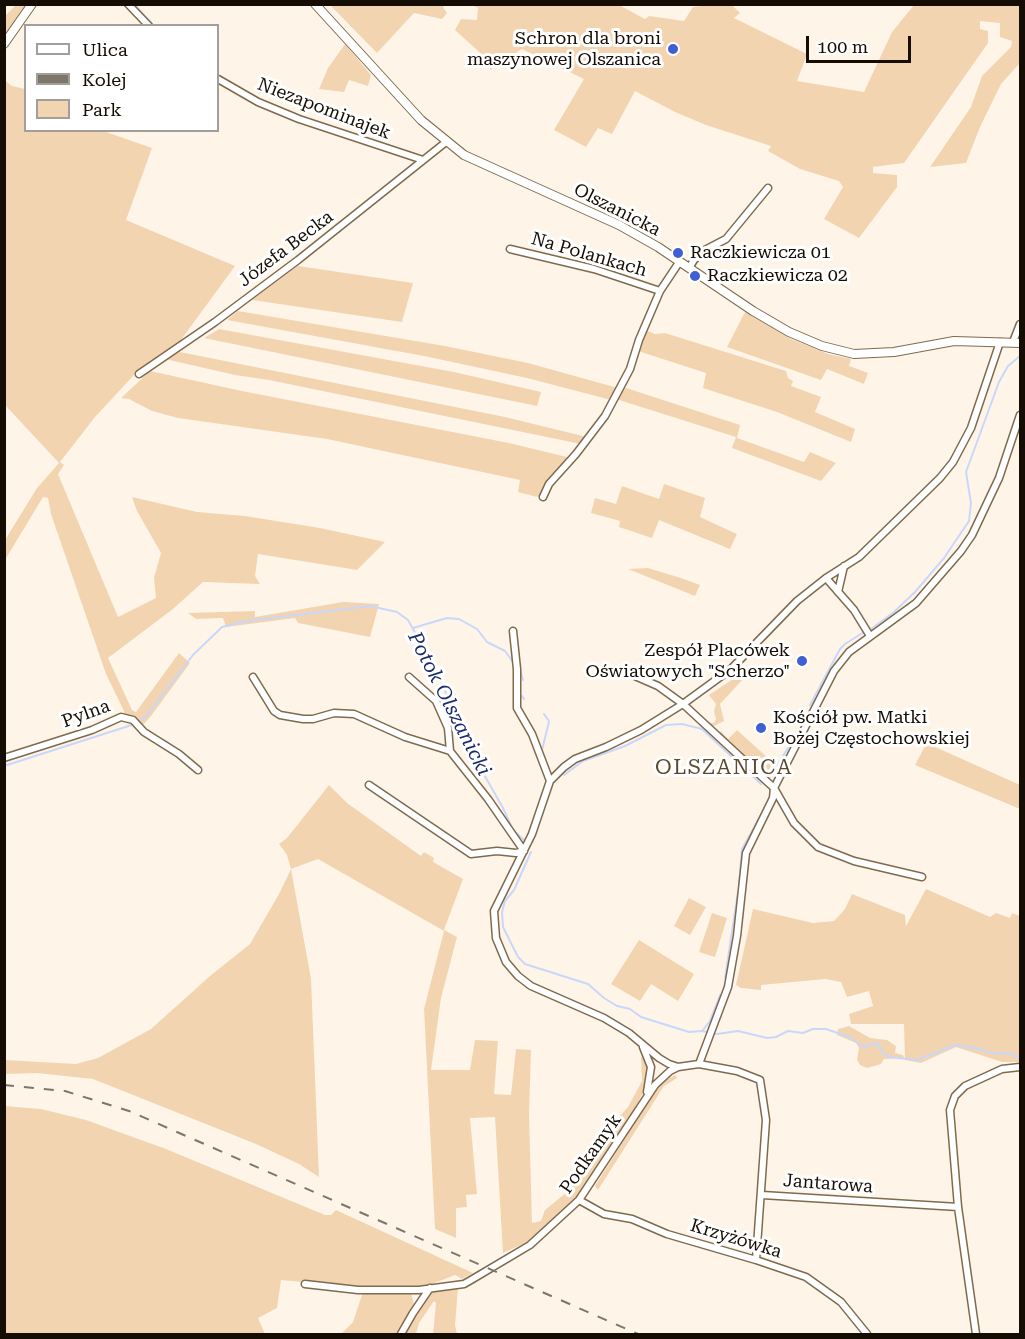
<!DOCTYPE html>
<meta charset="utf-8">
<style>
body{margin:0}
#map{position:relative;width:1025px;height:1339px;overflow:hidden;background:#fef5e8;font-family:"Roboto Serif",serif}
canvas{display:block}
.frame{position:absolute;inset:0;border:6px solid #150d04;pointer-events:none}
.legend{position:absolute;left:24px;top:24px;width:195px;height:108px;box-sizing:border-box;background:#fff;border:2px solid #a19e9b;margin:0;padding:8px 10px;list-style:none;font-size:18px;color:#150d04}
.legend li{display:flex;align-items:center;gap:12px;height:30px}
.legend b{width:30px;border:2px solid #a19e9b}
.scale{position:absolute;left:806px;top:36px;width:105px;height:27px;box-sizing:border-box;border:3px solid #150d04;border-top:0;padding-left:8px;font-size:18px;line-height:21px;white-space:nowrap;color:#150d04;-webkit-text-stroke:4px #fff;paint-order:stroke}
</style>
<div id="map">
<canvas width="1025" height="1339"></canvas>
<div class="frame"></div>
<ul class="legend">
<li><b style="height:8px;background:#fff"></b>Ulica</li>
<li><b style="height:8px;background:#7f766b"></b>Kolej</li>
<li><b style="height:16px;background:#f2d5b0"></b>Park</li>
</ul>
<div class="scale">100 m</div>
</div>
<script>
const ctx = document.querySelector('canvas').getContext('2d');
ctx.lineJoin = 'round';
function paint(path, color) { ctx.fillStyle = color; ctx.fill(path, 'evenodd'); }
const poly = rows => new Path2D(rows.map(r => 'M' + r).join(''));
function stroke(path, color, width, dash) { ctx.strokeStyle = color; ctx.lineWidth = width; ctx.lineCap = dash ? 'butt' : 'round'; ctx.setLineDash(dash || []); ctx.stroke(path); }
function drawText(font, color, halo, rows, align = 'center') {
  ctx.font = font + ' "Roboto Serif",serif'; ctx.lineWidth = 6; ctx.setLineDash([]); ctx.textBaseline = 'middle'; ctx.strokeStyle = halo; ctx.fillStyle = color; for (const [text, x, y, turn = 0] of rows) {
    ctx.save(); ctx.translate(x, y); ctx.rotate((+turn || 0) * Math.PI / 180); ctx.textAlign = isNaN(turn) ? turn : align; if (halo) ctx.strokeText(text, 0, 0); ctx.fillText(text, 0, 0); ctx.restore();
  }
}
const green = poly([
 [16,5,27,5,9,31,5,32,5,16],
 [330,5,445,5,443,7,447,13,442,19,414,13,377,53],
 [472,5,619,5,645,19,649,16,684,21,693,7,709,5,732,5,740,13,734,18,807,54,797,81,864,92,892,32,914,5,1020,5,1020,63,1001,84,980,127,966,163,930,167,971,107,982,76,1011,47,1012,41,1000,37,1000,23,980,21,980,29,988,31,988,43,904,163,873,167,873,173,897,175,897,187,859,238,824,219,843,187,839,181,800,169,768,151,771,146,706,125,675,112,635,91,612,134,598,128,586,147,554,130,584,79,522,49,490,70,490,62,455,30,461,19,477,20,478,8],
 [345,44,371,75,368,86,349,80,344,92,319,89,328,68],
 [4,80,12,86,25,89,26,130,103,131,152,148,126,220,235,266,178,344,134,375,95,417,60,462,64,465,58,474,118,617,156,598,154,578,161,553,137,511,132,497,197,512,245,516,320,528,385,542,357,570,258,554,255,576,260,584,203,582,173,609,108,658,132,710,136,712,179,653,190,663,151,716,142,726,124,715,124,711,106,674,51,514,48,498,43,497,5,560,5,540,37,488,59,463,5,405],
 [298,266,413,283,402,322,252,300],
 [238,311,445,346,528,363,618,388,611,400,527,378,424,356,227,320],
 [745,312,791,339,828,354,851,359,849,366,868,373,864,384,827,369,821,380,727,347],
 [219,329,454,372,541,392,537,406,204,338],
 [645,330,655,334,665,333,786,371,788,378,793,381,791,386,821,397,815,412,855,429,851,442,777,412,703,388,706,373,638,351],
 [180,352,505,417,587,437,581,444,269,380,235,375,165,359],
 [150,371,242,391,509,443,571,458,541,494,537,497,518,492,520,480,327,439,178,418,152,411,129,399,121,398],
 [623,387,740,425,737,438,804,462,810,452,836,463,821,481,732,448,736,437,616,399],
 [664,484,705,498,700,517,737,534,730,549,659,520,652,538,619,527,620,521,591,513,595,498,616,504,622,486,659,499],
 [648,568,684,579,700,585,695,596,628,569],
 [343,602,379,604,370,637,298,623,295,618,226,627,223,618,196,619,188,613,255,611,255,617],
 [742,673,746,676,720,704,724,721,712,727,708,723,714,723,716,719,714,711,716,704,709,695],
 [737,730,767,757,764,763,773,763,765,777,720,733,721,731,728,739],
 [932,733,938,737,933,746,1020,785,1020,809,915,765],
 [329,785,347,803,421,856,424,852,434,858,433,862,463,879,444,930,457,937,441,998,431,1070,470,1070,475,1040,498,1041,494,1094,511,1095,516,1049,531,1050,529,1114,532,1223,541,1221,545,1210,567,1192,578,1178,618,1118,628,1107,642,1081,641,1057,646,1061,648,1083,629,1120,577,1198,544,1231,523,1244,503,1253,495,1117,470,1118,477,1194,466,1195,467,1207,456,1208,456,1238,435,1229,424,1009,444,931,318,859,291,869,311,979,319,1177,299,1164,256,1144,93,1079,37,1073,5,1074,5,1060,76,1064,98,1058,151,1029,210,976,250,944,279,894,291,869,287,855,279,844,287,838],
 [926,889,990,917,996,913,1010,918,1012,913,1020,916,1020,1062,1002,1062,956,1047,921,1063,905,1060,904,1024,851,1024,849,1014,873,1006,869,991,847,997,841,982,825,979,761,985,761,990,741,988,736,985,753,909,813,923,834,921,845,909,852,894,905,915,906,926],
 [689,898,706,907,690,935,674,926],
 [712,913,727,918,715,957,699,952],
 [639,940,694,974,678,1001,651,984,640,1001,611,984],
 [849,1026,870,1038,887,1040,896,1046,895,1053,903,1055,904,1058,884,1059,881,1064,867,1068,860,1065,857,1060,859,1048,856,1043,837,1035,838,1029],
 [675,1075,677,1078,664,1086,598,1190,595,1186,657,1088,664,1081],
 [4,1106,41,1109,86,1120,166,1149,325,1215,331,1215,336,1210,473,1273,462,1279,455,1275,419,1289,355,1287,281,1280,277,1308,258,1318,265,1334,5,1334],
 [435,1288,444,1290,458,1288,455,1325,457,1334,433,1334,436,1303,434,1301,419,1323,416,1334,402,1334,429,1294],
 [363,1292,411,1293,414,1304,398,1334,341,1334,353,1322]
]);
const stream = poly([
 [134,4,154,26],
 [218,75,223,78],
 [413,628,447,618,459,619,477,629,487,642,505,651,513,662],
 [871,629,894,612,915,592,944,558,969,521,971,503,966,472,999,382,1008,366,1020,356],
 [520,670,523,680],
 [522,696,524,699],
 [810,705,840,649,845,644,864,632],
 [542,750,548,726,549,721,544,714],
 [4,766,138,723,147,715,193,655,222,627,247,621,370,606,397,612,408,620,432,663,459,721,465,729,478,764,503,808,513,830,524,840],
 [564,775,583,761,625,746,666,725,682,724,702,729,761,784],
 [769,778,788,748],
 [531,852,514,890,505,901,502,912,503,927,518,957,525,964,588,984,604,998,617,1006,630,1009,641,1017,689,1032,702,1031,717,1034,738,1031,767,1038,776,1037,788,1031,803,1033,813,1029,826,1029,849,1037,864,1047,877,1043,882,1052,889,1057,917,1060,956,1045,979,1049,996,1054,1008,1053,1020,1058],
 [739,884,742,849,762,813],
 [725,978,738,892],
 [703,1030,710,1021,720,995]
]);
const minor = poly([
 [128,4,149,26],
 [218,79,258,102,299,119,423,160],
 [510,249,594,269,660,291],
 [689,268,694,260,703,251,726,239,768,188],
 [1013,342,1020,324],
 [139,374,215,322,298,260,446,142],
 [543,497,549,484,576,454,605,416,630,369,639,340,660,291,680,261],
 [826,578,854,610,870,636],
 [838,592,844,566],
 [513,631,517,669,517,708,532,734,550,781],
 [635,676,658,686,683,704,749,765,774,788,794,823,818,847,854,861,922,877],
 [253,677,274,711,280,715,303,719,313,719,334,713,354,714,405,737,450,751,488,799,524,851,516,853,497,851,471,854,369,785],
 [409,677,436,701,448,728,450,751],
 [4,758,92,730,121,717,133,720,144,732,179,754,198,770],
 [643,1047,651,1067,647,1092],
 [699,1064,728,987,737,936,746,853,773,798,774,788,834,671,849,652,916,603,961,551,972,535,999,478,1020,415],
 [762,1195,958,1207],
 [579,1200,604,1214,632,1219,667,1234,756,1260,806,1277,841,1302,867,1334],
 [756,1260,766,1120,760,1080,737,1071,699,1064,678,1067,669,1064,659,1058,629,1033,604,1018,531,986,518,976,506,962,496,938,494,911,532,834,550,781,564,767,575,759,606,747,641,730,683,704,731,669,797,601,826,578,859,557,940,478,953,462,971,428,1000,342],
 [305,1284,358,1290,419,1290,464,1284,471,1280,530,1245,579,1200,655,1085,670,1071,678,1067],
 [401,1334,413,1313,430,1288],
 [976,1334,958,1207,950,1110,955,1096,965,1086,1002,1069,1020,1067]
]);
const tertiary = poly([
 [315,4,421,120,464,155,619,225,658,247,753,311,789,332,822,346,854,354,894,352,954,341,1020,343],
 [4,44,32,4]
]);
const rail = poly([
 [4,1085,65,1091,129,1111,638,1334]
]);
const markers = [
 [673,49,6,"#3f5fd2"],
 [678,253,6,"#3f5fd2"],
 [695,276,6,"#3f5fd2"],
 [802,661,6,"#3f5fd2"],
 [761,728,6,"#3f5fd2"]
];
const poiNames = [
 ["Schron dla broni",661,39,"right"],
 ["maszynowej Olszanica",661,60,"right"],
 ["Raczkiewicza 01",690,253],
 ["Raczkiewicza 02",707,276],
 ["Zespół Placówek",790,651,"right"],
 ["Oświatowych \"Scherzo\"",790,672,"right"],
 ["Kościół pw. Matki",773,718],
 ["Bożej Częstochowskiej",773,739]
];
const streetNames = [
 ["Niezapominajek",324,109,21],
 ["Olszanicka",617,210,27],
 ["Józefa Becka",286,249,-37],
 ["Na Polankach",589,255,16],
 ["Pylna",86,714,-20],
 ["Podkamyk",591,1154,-55],
 ["Jantarowa",828,1184,4],
 ["Krzyżówka",736,1239,17]
];
const waterNames = [
 ["Potok Olszanicki",449,704,63]
];
const quarterNames = [
 ["OLSZANICA",724,768]
];
paint(green, '#f2d5b0');
stroke(stream, '#c9d7fb', 2);
stroke(minor, '#7f6a4e', 9);
stroke(tertiary, '#7f6a4e', 10);
stroke(minor, '#fff', 6);
stroke(tertiary, '#fff', 8);
stroke(rail, '#7f766b', 2, [10, 10]);
for (const [x, y, r, color] of markers) { const dot = new Path2D(); dot.arc(x, y, r, 0, 2 * Math.PI); ctx.fillStyle = color; ctx.fill(dot); stroke(dot, '#fff', 2); }
drawText('18px', '#150d04', '#fff', poiNames, 'left');
drawText('18px', '#150d04', '#fff', streetNames);
drawText('italic 20px', '#1a2b6c', '#fff', waterNames);
ctx.letterSpacing = '1.5px';
drawText('21px', '#5d492e', '#fff', quarterNames);
ctx.letterSpacing = '0px';
</script>
